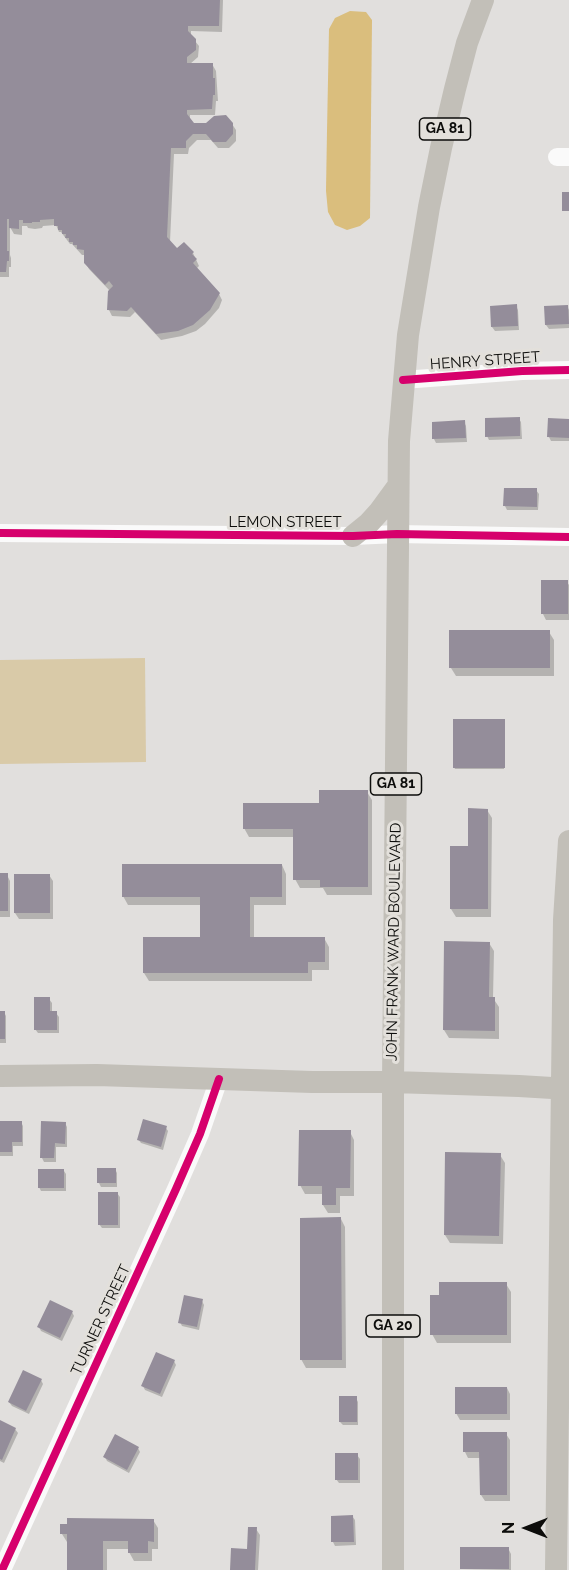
<!DOCTYPE html>
<style>
body{margin:0}
#map{position:relative;width:569px;height:1570px;overflow:hidden;background:#e1dfdd;font-family:Raleway,sans-serif}
canvas{display:block}
.north{position:absolute;left:497px;top:1498px;width:60px;height:60px;-webkit-text-stroke:4px #e3e0db;paint-order:stroke;rotate:270deg;font-size:16px;font-weight:700;line-height:24px;text-align:center;color:#0d0d0b}
.north::after{content:'';display:block;margin:auto;width:21px;height:27px;background:#0d0d0b;clip-path:polygon(50% 0,100% 100%,50% 72%,0 100%)}
</style>
<div id="map">
<canvas width="569" height="1570"></canvas>
<div class="north">N</div>
</div>
<script>
const ctx = document.querySelector('canvas').getContext('2d');
ctx.lineJoin = 'round';
function paint(path, color) { ctx.fillStyle = color; ctx.fill(path, 'evenodd'); }
const poly = rows => new Path2D(rows.map(r => 'M' + r).join(''));
function stroke(path, color, width, dash) { ctx.strokeStyle = color; ctx.lineWidth = width; ctx.lineCap = dash ? 'butt' : 'round'; ctx.setLineDash(dash || []); ctx.stroke(path); }
function drawText(font, color, halo, rows, align = 'center') {
  ctx.font = font + ' Raleway,sans-serif'; ctx.lineWidth = 6; ctx.setLineDash([]); ctx.textBaseline = 'middle'; ctx.strokeStyle = halo; ctx.fillStyle = color; for (const [text, x, y, turn = 0] of rows) {
    ctx.save(); ctx.translate(x, y); ctx.rotate((+turn || 0) * Math.PI / 180); ctx.textAlign = isNaN(turn) ? turn : align; if (halo) ctx.strokeText(text, 0, 0); ctx.fillText(text, 0, 0); ctx.restore();
  }
}
const green = poly([
 [145,658,146,762,0,764,0,660]
]);
const water = poly([
 [350,11,366,12,372,20,370,218,360,226,347,230,335,225,328,212,326,191,327,131,329,29,335,18]
]);
const shadow = poly([
 [0,0,223,0,222,32,191,31,191,36,199,46,198,57,190,64,212,64,216,71,218,101,216,101,215,115,190,115,190,120,193,124,232,124,236,130,236,141,229,148,218,148,211,140,197,140,189,148,188,154,174,154,170,242,177,250,193,253,199,266,196,269,219,294,222,300,219,308,205,324,196,331,182,336,161,340,135,312,130,317,112,316,109,310,110,291,89,269,85,262,85,255,82,255,72,244,70,244,61,232,59,232,56,225,43,226,42,228,35,229,28,228,27,226,22,226,22,235,14,234,10,227,10,255,11,258,11,267,9,267,9,277,0,277],
 [516,306,518,310,519,330,495,331,492,327,491,307],
 [567,306,569,310,569,328,549,329,546,325,546,307],
 [519,419,521,422,522,439,489,440,487,436],
 [569,420,569,441,551,441,549,437],
 [464,422,466,426,467,442,436,443,434,439,433,423],
 [536,490,539,494,538,510,507,510,505,506],
 [567,582,569,585,569,620,546,620,543,614],
 [549,632,554,640,554,676,456,676,451,668],
 [504,722,504,769,455,769,454,767],
 [367,792,372,800,372,895,327,895,323,888,300,888,295,879,295,837,249,837,244,828],
 [487,810,492,818,491,917,456,917,451,909,470,847],
 [282,865,286,874,286,905,254,905,254,938,324,938,329,947,329,970,312,970,312,981,149,981,144,973,202,938,202,905,128,905,123,896],
 [0,875,7,875,10,881,10,917,0,917],
 [49,875,53,881,53,919,19,919,15,913],
 [446,942,489,943,494,951,493,998,499,1007,499,1039,449,1038,444,1030],
 [49,999,52,1003,52,1013,56,1013,59,1017,59,1033,38,1033,35,1029],
 [0,1012,4,1012,6,1016,6,1043,0,1043],
 [0,1122,21,1122,23,1126,23,1146,13,1146,13,1156,0,1156],
 [65,1123,67,1127,67,1147,56,1147,56,1162,44,1162,42,1158],
 [166,1128,168,1131,163,1150,141,1143,138,1139],
 [350,1132,354,1140,354,1196,340,1196,340,1213,328,1213,323,1205,324,1194,305,1194,300,1185],
 [500,1155,505,1163,503,1244,450,1243,445,1235],
 [115,1169,117,1173,117,1187,101,1187,99,1183],
 [64,1171,66,1174,66,1191,41,1191,39,1187],
 [117,1193,120,1197,120,1228,102,1228,99,1224],
 [341,1219,345,1227,346,1368,306,1368,301,1359],
 [506,1284,511,1292,511,1343,437,1343,432,1334,440,1296],
 [202,1301,204,1305,199,1330,182,1326,180,1322],
 [72,1312,74,1316,62,1341,41,1331,39,1327],
 [174,1361,176,1365,162,1397,145,1390,143,1386],
 [41,1380,43,1384,29,1414,12,1406,9,1402],
 [507,1388,510,1394,510,1420,460,1420,456,1413],
 [356,1398,358,1402,358,1425,343,1425,340,1422],
 [0,1422,15,1429,18,1433,4,1463,0,1461],
 [506,1434,510,1440,510,1501,485,1501,481,1495,481,1458,468,1458,465,1452],
 [138,1448,140,1452,129,1473,107,1461,105,1457],
 [357,1455,360,1459,360,1483,339,1483,336,1479],
 [352,1516,355,1520,356,1545,335,1546,333,1542],
 [153,1520,158,1528,158,1549,152,1549,152,1561,134,1561,129,1552,129,1549,107,1549,107,1570,69,1570,69,1542,67,1542,62,1534],
 [256,1529,260,1535,258,1570,231,1570,248,1551],
 [508,1548,511,1554,511,1570,462,1569]
]);
const building = poly([
 [0,0,220,0,219,26,188,26,188,31,196,39,196,50,187,57,187,63,213,63,213,78,215,78,215,95,213,95,212,109,187,110,187,114,194,123,206,123,214,116,226,115,233,123,233,134,226,142,213,142,206,134,193,134,186,141,186,148,171,148,167,237,177,248,184,242,194,252,192,254,197,259,193,263,220,293,210,310,193,325,178,331,156,334,131,307,127,311,107,310,108,291,113,286,109,281,105,285,84,263,84,250,77,249,77,245,73,245,73,242,69,242,69,238,65,238,66,234,62,234,62,230,58,230,58,226,54,226,54,219,40,220,40,222,32,222,32,223,23,223,23,220,19,220,19,229,9,228,9,219,7,219,7,251,9,251,9,261,7,261,6,272,0,272],
 [562,192,569,192,569,211,562,211],
 [517,304,518,326,491,327,490,306],
 [568,305,569,324,545,325,544,306],
 [520,417,520,436,485,437,485,418],
 [548,418,569,419,569,438,547,437],
 [465,420,466,438,432,439,432,422],
 [504,488,537,488,537,507,503,506],
 [541,580,568,580,568,614,541,614],
 [449,630,550,630,550,668,449,668],
 [453,719,505,719,505,768,453,768],
 [319,790,368,790,368,887,320,887,320,880,293,880,293,829,243,829,243,803,319,803],
 [468,808,488,809,488,909,450,909,450,846,468,846],
 [122,864,282,864,282,897,250,897,250,937,325,937,325,962,308,962,308,973,143,973,143,937,200,937,200,897,122,897],
 [0,873,8,873,8,911,0,911],
 [14,874,50,874,50,913,14,913],
 [444,941,490,942,489,997,495,997,495,1031,443,1030],
 [34,997,50,997,50,1011,57,1011,57,1030,34,1030],
 [0,1011,5,1011,5,1039,0,1039],
 [143,1119,167,1126,161,1147,137,1140],
 [0,1121,22,1121,22,1142,12,1142,12,1152,0,1152],
 [41,1121,66,1122,65,1144,55,1143,54,1158,40,1158],
 [299,1130,351,1130,350,1188,336,1188,336,1205,322,1205,322,1186,298,1186],
 [445,1152,501,1153,499,1236,444,1235],
 [97,1168,116,1168,116,1183,97,1183],
 [38,1169,64,1169,64,1188,38,1188],
 [98,1192,118,1192,118,1225,98,1225],
 [341,1217,342,1360,300,1360,300,1218],
 [439,1282,507,1282,507,1335,430,1335,430,1295,439,1295],
 [184,1295,203,1299,197,1327,178,1323],
 [50,1300,73,1311,60,1338,37,1327],
 [156,1352,175,1360,160,1394,141,1386],
 [23,1370,42,1379,26,1411,8,1402],
 [455,1387,507,1387,507,1414,455,1414],
 [339,1396,357,1396,357,1422,339,1422],
 [0,1420,16,1428,2,1460,0,1459],
 [463,1432,507,1432,507,1495,480,1495,479,1452,463,1452],
 [115,1434,139,1447,127,1470,103,1457],
 [335,1453,358,1453,358,1480,335,1480],
 [353,1515,354,1542,331,1542,331,1516],
 [67,1518,154,1519,154,1542,148,1541,148,1553,128,1553,128,1541,103,1541,103,1570,67,1570,67,1534,60,1534,60,1524,67,1524],
 [248,1527,257,1527,255,1570,230,1570,231,1548,247,1549],
 [460,1547,509,1547,509,1569,460,1569]
]);
const minor = poly([
 [557,157,569,157],
 [403,380,522,371,569,370],
 [0,533,353,536,397,534,569,537],
 [2,1570,176,1189,200,1134,219,1079]
]);
const major = poly([
 [353,536,369,523,379,512,398,486],
 [0,1076,97,1075,312,1082,393,1082,519,1086,569,1089],
 [393,1570,393,1082,399,441,408,335,429,207,441,148,455,89,467,43,483,0],
 [556,1570,564,920,569,841]
]);
const cycleway = poly([
 [403,380,522,371,569,370],
 [0,533,353,536,397,534,569,537],
 [2,1570,176,1189,200,1134,219,1079]
]);
const shields = [
 [445,129,51],
 [396,784,51],
 [393,1326,54]
];
const shieldNames = [
 ["GA 81",445,129],
 ["GA 81",396,784],
 ["GA 20",393,1326]
];
const streetNames = [
 ["HENRY STREET",485,361,-4],
 ["LEMON STREET",285,522],
 ["JOHN FRANK WARD BOULEVARD",394,942,-89],
 ["TURNER STREET",101,1320,-65]
];
paint(green, '#d9caa8');
paint(water, '#dabe7d');
paint(shadow, '#0003');
paint(building, '#948d9a');
stroke(minor, '#fafafa', 18);
stroke(major, '#c2bfb8', 22);
stroke(cycleway, '#d6006c', 8);
for (const [x, y, w] of shields) { const box = new Path2D(); box.roundRect(x - w / 2, y - 11, w, 22, 4.5); ctx.fillStyle = '#e3e0db'; ctx.fill(box); stroke(box, '#0d0d0b', 1.5); }
drawText('bold 14px', '#0d0d0b', null, shieldNames);
drawText('15px', '#0d0d0b', '#e3e0db', streetNames);
</script>
